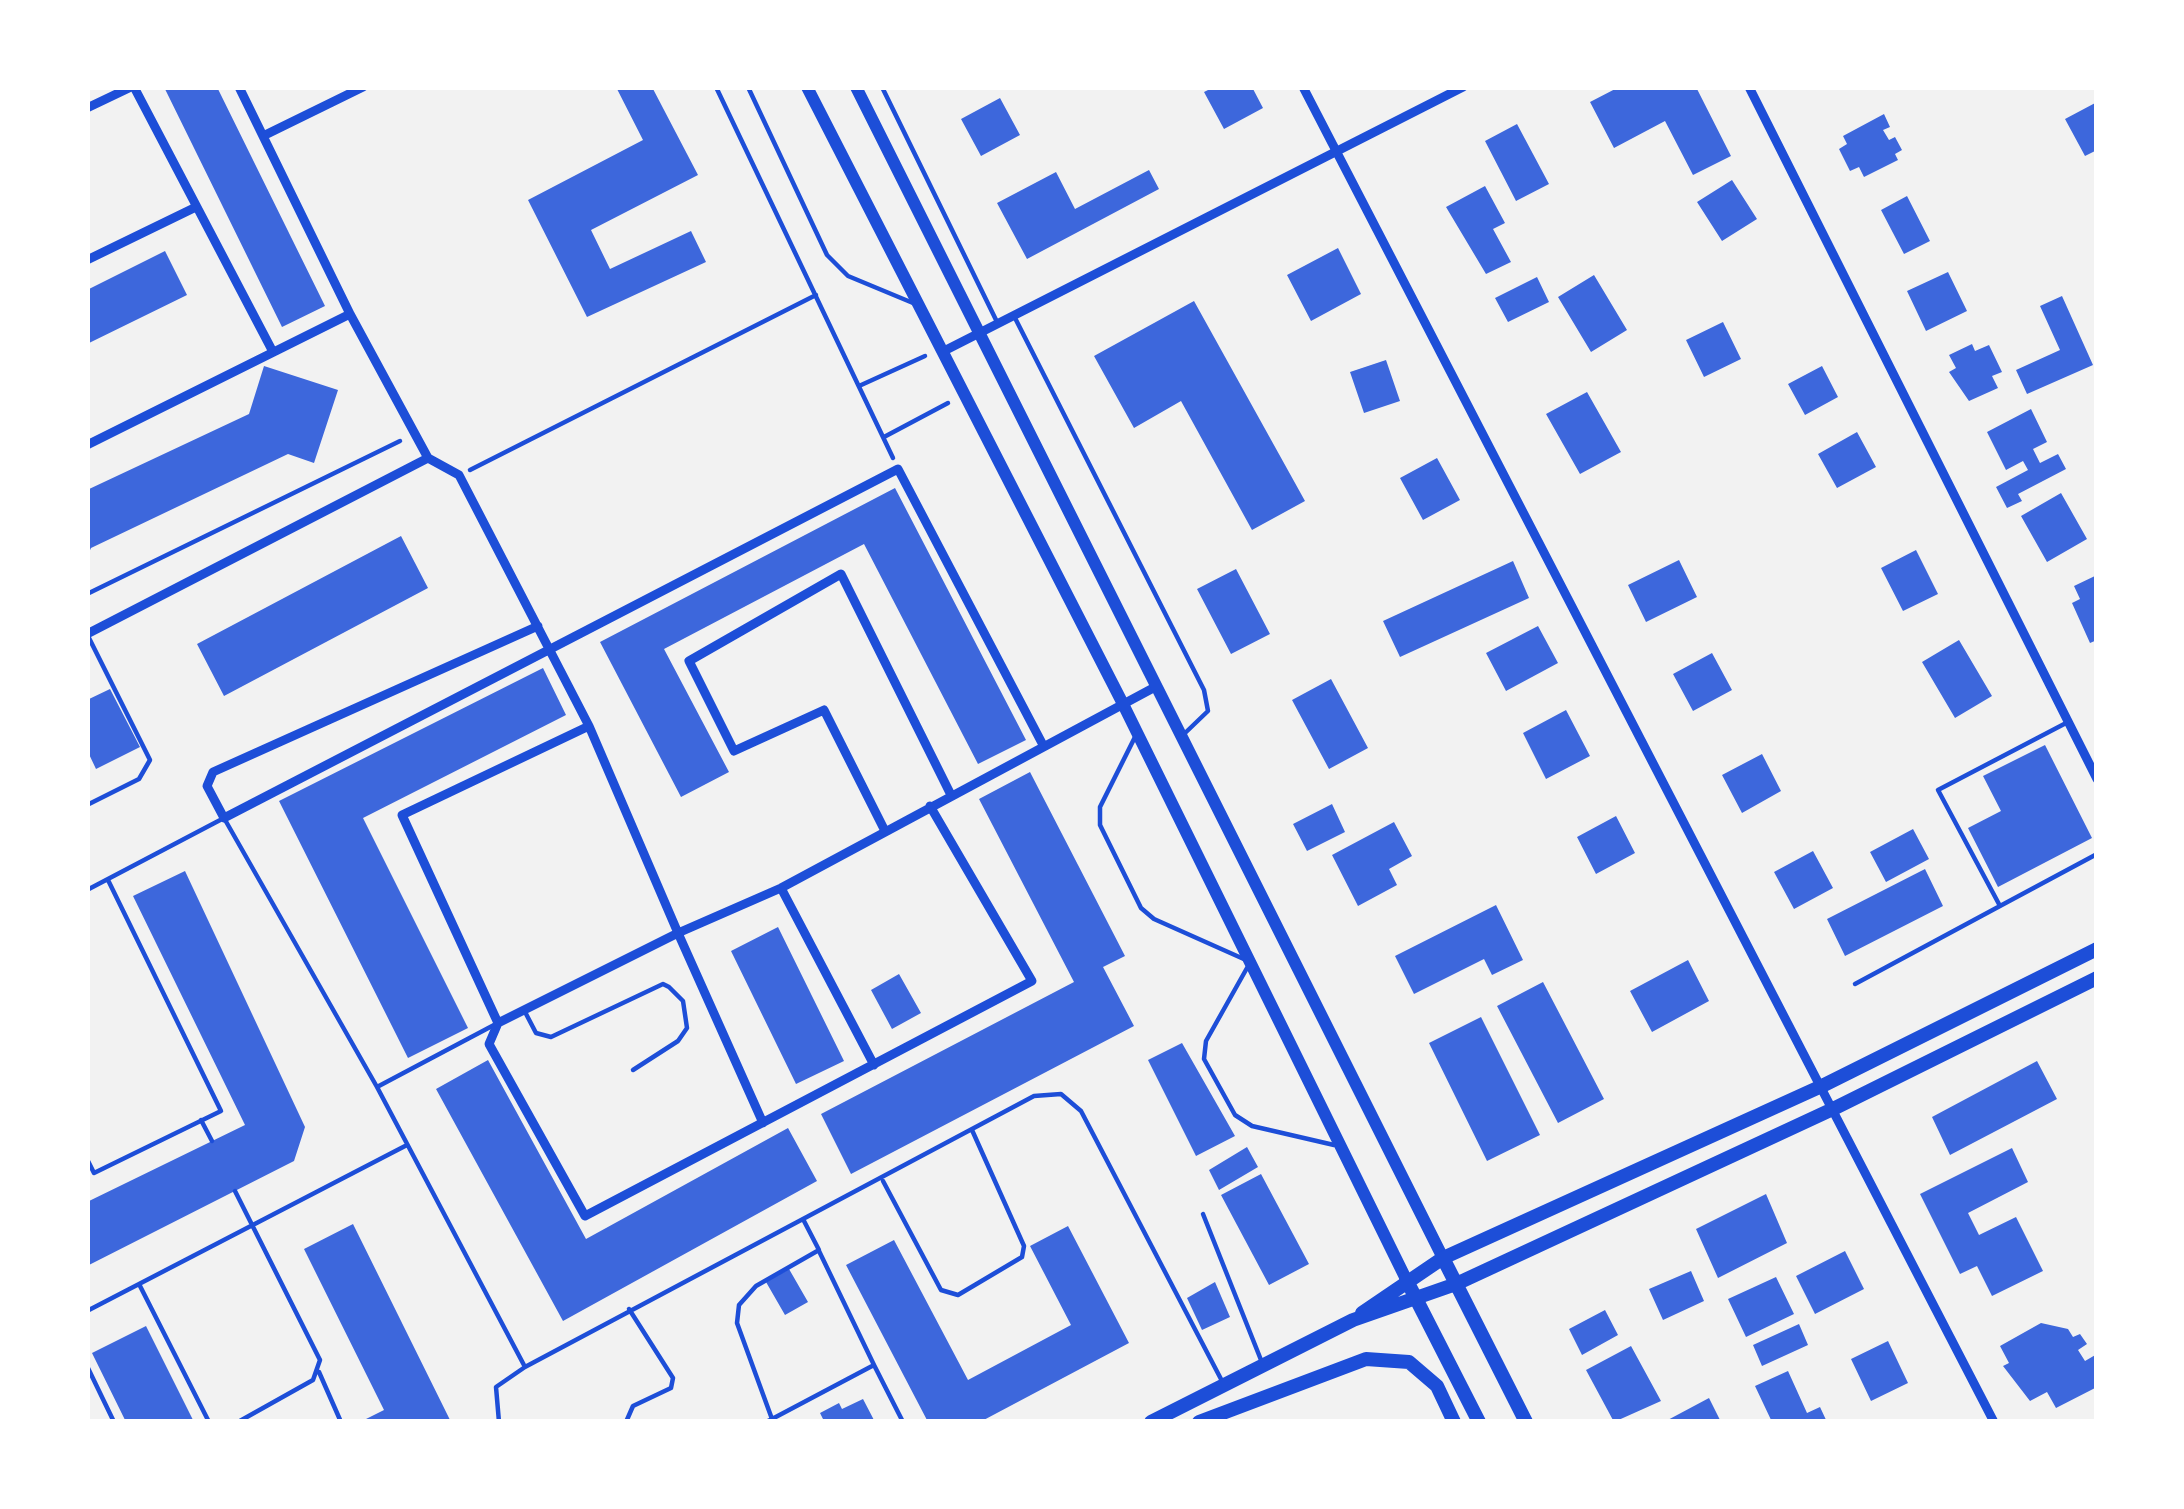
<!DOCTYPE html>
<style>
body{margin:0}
#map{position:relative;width:2184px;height:1509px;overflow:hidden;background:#f2f2f2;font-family:Overpass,sans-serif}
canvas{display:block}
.frame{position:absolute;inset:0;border:90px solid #fff;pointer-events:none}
</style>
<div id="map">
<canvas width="2184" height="1509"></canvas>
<div class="frame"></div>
</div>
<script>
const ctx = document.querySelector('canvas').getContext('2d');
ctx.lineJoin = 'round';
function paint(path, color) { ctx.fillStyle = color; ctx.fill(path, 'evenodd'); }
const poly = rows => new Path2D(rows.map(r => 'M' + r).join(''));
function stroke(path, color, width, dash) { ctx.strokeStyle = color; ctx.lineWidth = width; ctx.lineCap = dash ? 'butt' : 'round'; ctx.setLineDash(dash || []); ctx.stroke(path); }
const building = poly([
 [164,87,217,87,325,306,282,327],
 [616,87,652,87,698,175,591,230,610,269,691,231,706,262,587,317,528,200,643,140],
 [1214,87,1252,87,1263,108,1224,129,1204,92],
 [1619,87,1696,87,1731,156,1693,175,1665,121,1614,148,1590,102],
 [1000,98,1020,135,981,156,961,119],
 [2097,102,2097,150,2085,156,2065,119],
 [1884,114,1890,127,1883,130,1889,140,1895,137,1902,150,1895,154,1898,160,1864,177,1859,167,1850,171,1839,149,1847,144,1843,136],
 [1517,124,1549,184,1516,201,1485,141],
 [1149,170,1159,189,1027,259,997,203,1056,172,1075,209],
 [1732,180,1757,219,1722,241,1697,202],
 [1485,186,1505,223,1493,229,1511,262,1486,274,1446,207],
 [1907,196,1930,241,1904,254,1881,210],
 [1338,248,1361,294,1311,321,1287,275],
 [165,251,187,295,87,344,87,290],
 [1948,272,1967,311,1926,331,1907,291],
 [1594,275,1627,330,1591,352,1558,297],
 [1537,277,1549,302,1508,322,1495,298],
 [2062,296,2093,365,2027,394,2016,370,2060,350,2040,306],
 [1194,301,1305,501,1252,530,1181,401,1134,428,1094,356],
 [1723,322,1741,359,1704,377,1686,340],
 [1972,344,1975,351,1989,345,2002,372,1992,376,1998,388,1969,401,1949,372,1956,368,1949,355],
 [1386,360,1400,401,1364,413,1350,372],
 [264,366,338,390,314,463,288,454,91,548,87,557,87,490,249,414],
 [1822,366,1838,397,1805,415,1788,384],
 [1587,392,1621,452,1580,474,1546,414],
 [2031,409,2047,442,2033,449,2040,463,2058,454,2066,469,2018,494,2022,501,2007,508,1996,487,2028,470,2023,461,2006,470,1987,432],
 [1857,432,1876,467,1837,488,1818,454],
 [1437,458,1460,500,1423,520,1400,478],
 [895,488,1026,740,978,764,864,544,664,649,729,772,681,797,600,642],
 [2061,493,2087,539,2047,562,2021,516],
 [401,536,428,588,224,696,197,644],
 [1916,550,1938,594,1903,611,1881,568],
 [1679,560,1697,597,1646,622,1628,585],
 [1513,561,1529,598,1400,657,1383,621],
 [1236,569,1270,634,1231,654,1197,589],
 [2097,575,2097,640,2090,643,2072,603,2080,599,2074,586],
 [1538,626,1558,663,1506,691,1486,653],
 [1959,640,1992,696,1955,718,1922,662],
 [1712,653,1732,690,1693,711,1673,674],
 [543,668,566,715,363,818,468,1028,408,1058,279,801],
 [1331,679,1368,748,1329,769,1292,700],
 [110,689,140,747,96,769,87,750,87,700],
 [1566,710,1590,756,1546,779,1523,733],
 [2045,745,2092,838,1998,887,1968,828,2001,811,1983,776],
 [1762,754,1781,791,1742,813,1722,775],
 [1030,772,1125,956,1103,967,1134,1026,851,1174,821,1114,1074,982,979,799],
 [1332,804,1345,832,1307,851,1293,824],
 [1616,816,1635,853,1596,874,1577,837],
 [1394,822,1412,856,1389,869,1397,885,1358,906,1332,855],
 [1913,829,1929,859,1886,882,1870,852],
 [1813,851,1833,888,1794,909,1774,872],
 [1925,869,1943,906,1845,956,1827,919],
 [185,871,305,1127,294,1161,87,1266,87,1202,245,1125,133,896],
 [1496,905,1523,960,1492,975,1484,959,1414,994,1395,956],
 [778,927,844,1061,796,1084,731,951],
 [1688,960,1709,1001,1652,1032,1630,991],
 [899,974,921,1013,892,1029,871,990],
 [1543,982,1604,1099,1558,1123,1497,1006],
 [1481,1017,1540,1135,1487,1161,1429,1043],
 [1182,1043,1235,1136,1196,1156,1148,1060],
 [488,1060,586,1239,788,1128,817,1181,563,1321,436,1089],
 [2037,1061,2057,1099,1950,1155,1932,1117],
 [1247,1147,1258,1167,1219,1190,1209,1170],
 [2012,1148,2028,1182,1968,1213,1979,1235,2016,1217,2043,1271,1992,1296,1977,1266,1960,1274,1920,1194],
 [1261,1174,1309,1264,1269,1285,1221,1195],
 [1766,1194,1787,1243,1718,1278,1696,1229],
 [353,1224,451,1422,360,1422,384,1410,304,1249],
 [1068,1226,1129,1343,980,1422,928,1422,846,1265,894,1240,968,1380,1071,1325,1030,1246],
 [1845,1251,1864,1289,1815,1314,1796,1276],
 [789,1269,808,1302,785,1315,766,1282],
 [1691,1271,1704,1301,1663,1320,1649,1289],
 [1776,1277,1794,1314,1746,1337,1728,1299],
 [1215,1282,1230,1317,1202,1330,1187,1298],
 [1605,1310,1618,1335,1582,1355,1569,1329],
 [2041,1323,2068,1329,2073,1337,2080,1334,2087,1344,2078,1350,2085,1361,2097,1354,2097,1387,2056,1408,2047,1392,2030,1401,2003,1366,2009,1363,2000,1346],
 [1799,1324,1808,1345,1762,1366,1753,1345],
 [146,1326,194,1422,126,1422,92,1353],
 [1888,1341,1908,1383,1871,1401,1851,1359],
 [1631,1346,1661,1401,1614,1422,1586,1370],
 [1788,1371,1807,1413,1820,1407,1827,1422,1772,1422,1755,1386],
 [1709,1398,1721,1422,1664,1422],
 [863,1399,875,1422,817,1422,823,1419,820,1413,839,1403,842,1409]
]);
const path = poly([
 [716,87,893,458],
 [859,386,925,356],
 [884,437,948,403],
 [470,470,816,295],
 [87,594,400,441]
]);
const service = poly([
 [748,87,827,255,848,276,913,303],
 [882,87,998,324],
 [1014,316,1204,690,1208,711,1184,734],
 [87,634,150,760,139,779,87,805],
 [2068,722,1938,790,2000,906,2097,854],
 [1135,737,1100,807,1100,825,1141,908,1154,919,1246,960],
 [87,890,224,818,377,1087,525,1367,1034,1096,1061,1094,1081,1111,1222,1381],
 [1247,968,1206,1041,1204,1059,1235,1115,1252,1126,1334,1145],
 [1855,984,2000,906],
 [524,1010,536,1033,551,1037,663,984,669,987,683,1001,687,1028,678,1041,633,1070],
 [377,1087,494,1025],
 [201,1120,212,1141],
 [87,1159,94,1173,221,1111,108,880],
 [883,1181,941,1290,958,1295,1022,1257,1024,1246,972,1130],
 [235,1191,320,1360,313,1380,238,1422],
 [1203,1214,1261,1360],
 [819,1251,874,1365],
 [139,1284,209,1422],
 [87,1311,407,1145],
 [87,1366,114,1422],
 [319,1372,341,1422],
 [772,1419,874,1365,903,1422],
 [499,1422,496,1387,525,1367],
 [626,1422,633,1406,671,1388,673,1378,629,1309],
 [766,1422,772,1419,737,1323,739,1305,756,1286,819,1250,804,1221]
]);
const minor = poly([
 [134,87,273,352],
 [239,87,350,314],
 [1303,87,1994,1422],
 [1749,87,2097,779],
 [87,108,131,87],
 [263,136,363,87],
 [87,260,196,207],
 [942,352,1463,87],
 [87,445,350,314,428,458,459,475,589,726],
 [538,626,213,772,207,786,224,818,898,469,1043,745],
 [87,634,428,458],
 [885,831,824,710,734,751,689,661,841,574,951,795],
 [781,888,874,1065],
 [498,1023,489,1044,585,1216,1032,981,930,806],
 [763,1123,678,933,589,726,402,815,498,1023,678,933,781,888,1157,686]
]);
const tertiary = poly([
 [807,87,1122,702,1406,1279],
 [856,87,1443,1258]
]);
const secondary = poly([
 [1443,1258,1526,1422],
 [1406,1279,1479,1422],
 [1362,1313,1443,1258,1824,1085,2097,949],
 [1151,1422,1353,1320,1456,1284,1835,1108,2097,978],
 [1199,1422,1366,1359,1409,1362,1437,1386,1454,1422]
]);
paint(building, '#3d67dc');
stroke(path, '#1d4ed8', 4.5);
stroke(service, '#1d4ed8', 4.5);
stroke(minor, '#1d4ed8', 9);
stroke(tertiary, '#1d4ed8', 12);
stroke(secondary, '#1d4ed8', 14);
</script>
